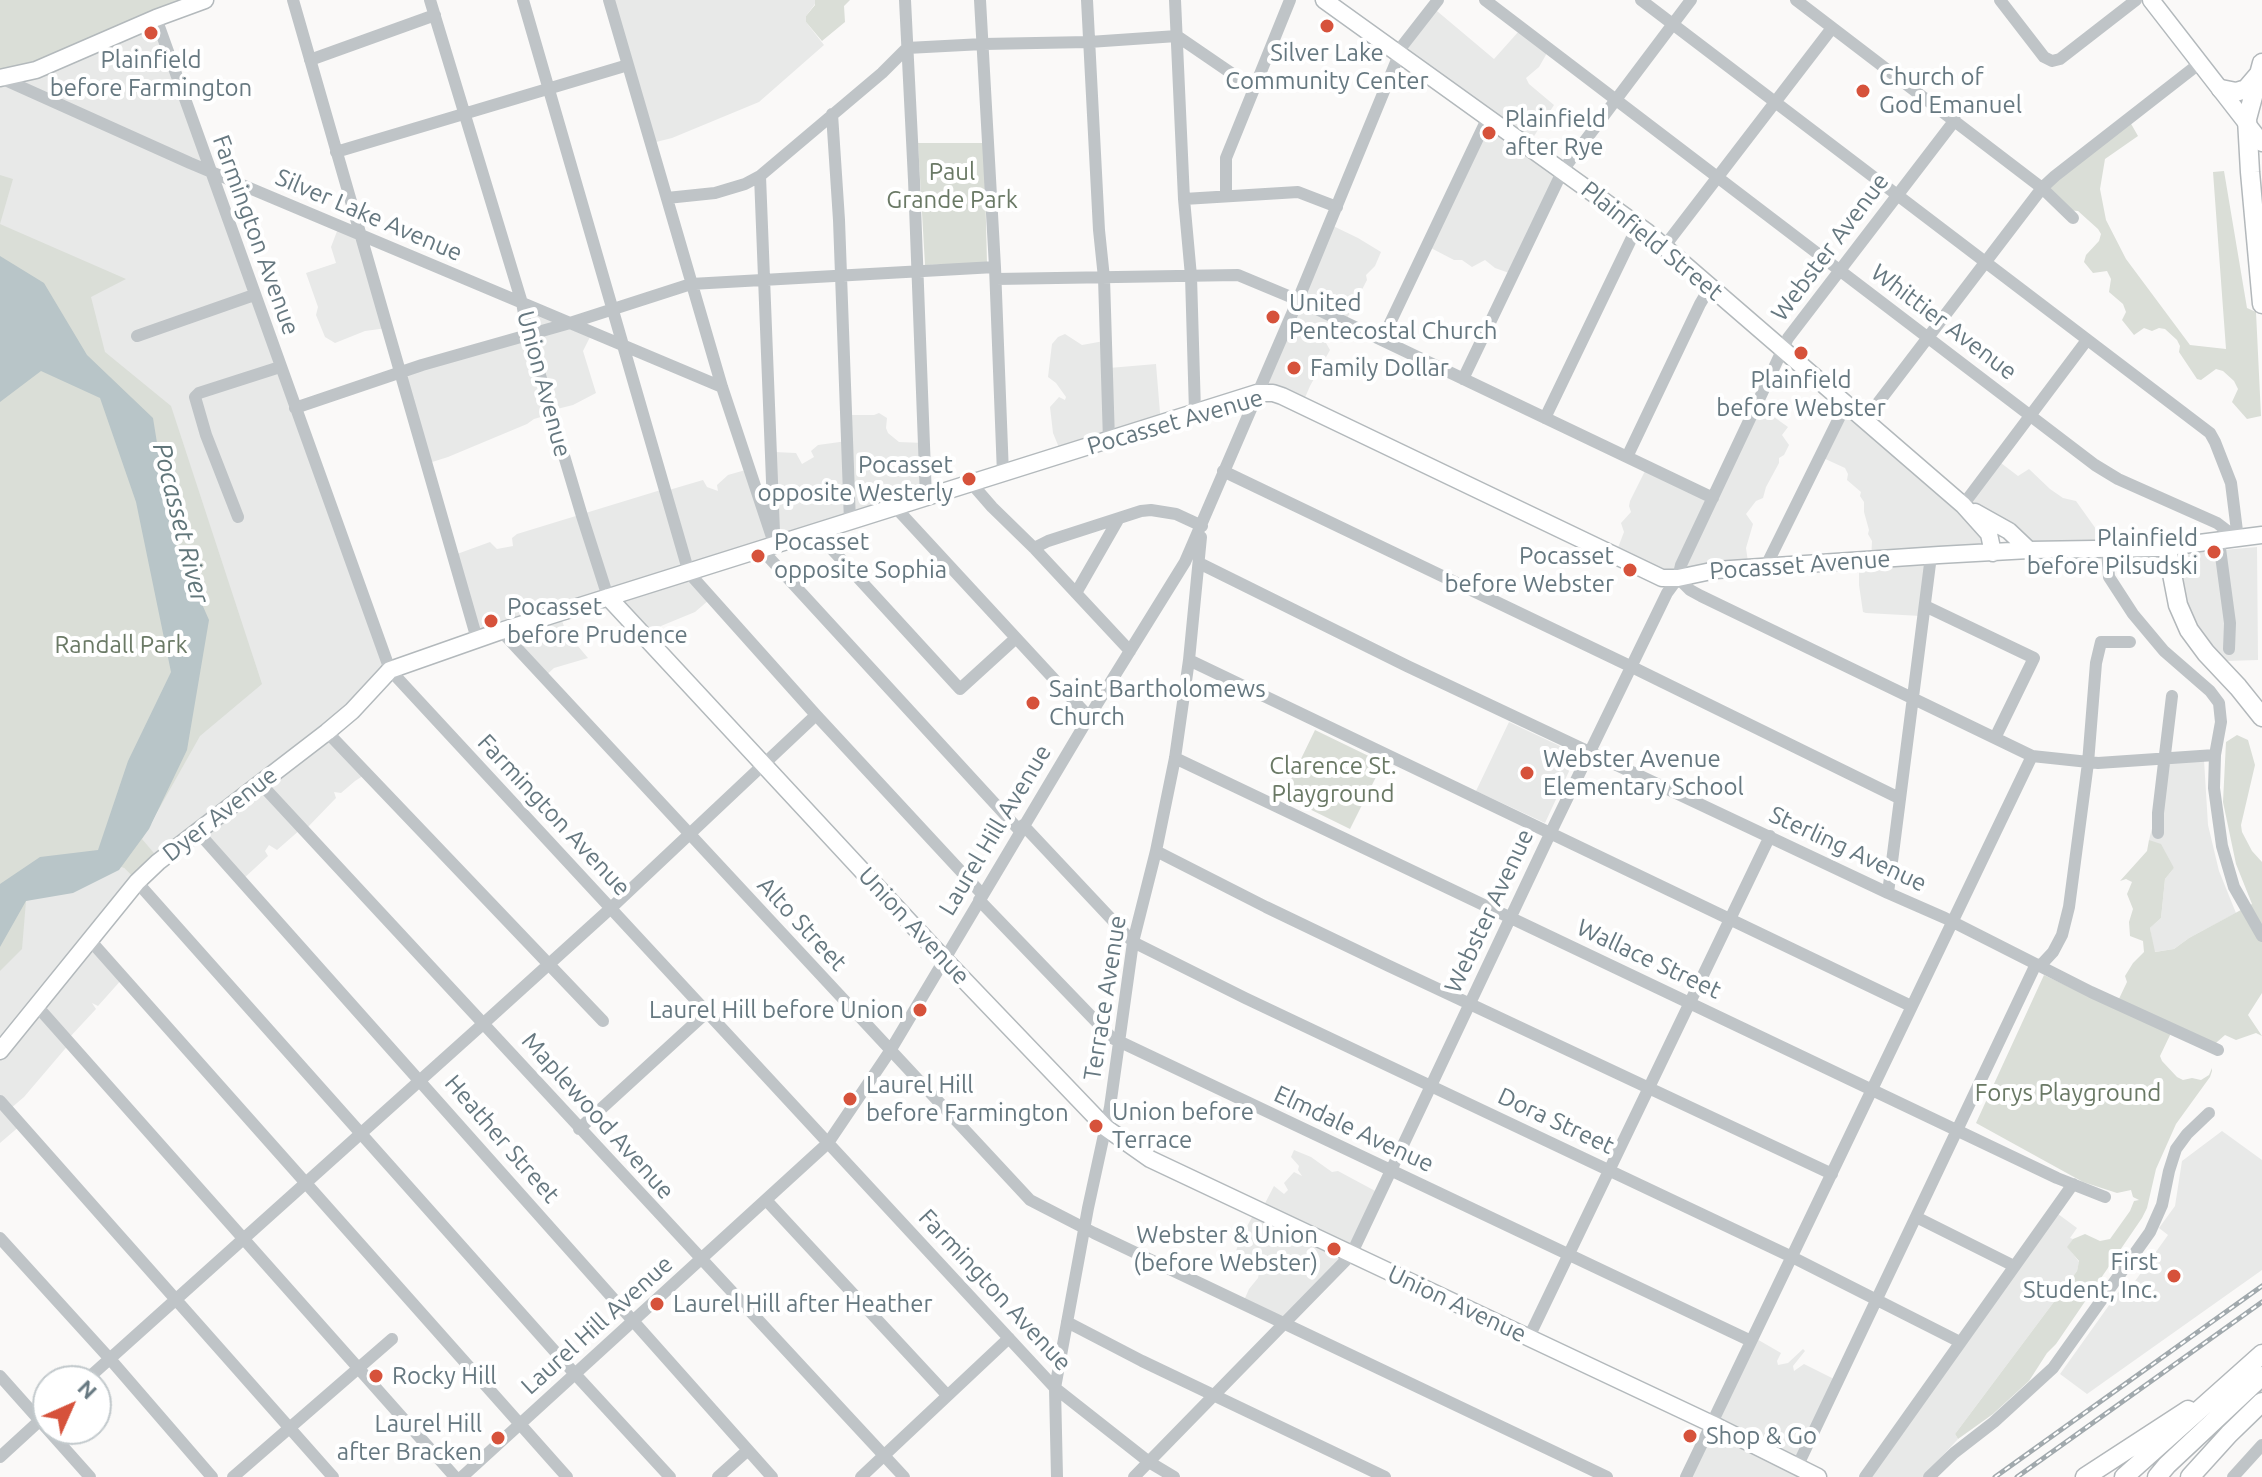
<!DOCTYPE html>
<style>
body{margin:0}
#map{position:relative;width:2262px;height:1477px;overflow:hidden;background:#faf9f8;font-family:Ubuntu,sans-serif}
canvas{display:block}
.north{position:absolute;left:32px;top:1365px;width:80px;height:80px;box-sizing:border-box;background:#fff;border:2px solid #c2c9cc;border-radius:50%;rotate:45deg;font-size:22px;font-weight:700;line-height:32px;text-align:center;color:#667880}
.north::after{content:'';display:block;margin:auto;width:28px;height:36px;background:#d6523b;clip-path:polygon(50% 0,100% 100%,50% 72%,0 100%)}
</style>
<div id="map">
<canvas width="2262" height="1477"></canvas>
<div class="north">N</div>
</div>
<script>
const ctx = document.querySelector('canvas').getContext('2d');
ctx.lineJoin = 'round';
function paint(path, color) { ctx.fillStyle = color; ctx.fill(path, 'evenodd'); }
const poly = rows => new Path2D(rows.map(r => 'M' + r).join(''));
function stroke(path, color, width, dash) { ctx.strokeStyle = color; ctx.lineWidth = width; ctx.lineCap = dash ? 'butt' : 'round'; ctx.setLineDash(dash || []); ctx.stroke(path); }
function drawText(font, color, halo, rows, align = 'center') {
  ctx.font = font + ' Ubuntu,sans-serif'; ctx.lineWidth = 8; ctx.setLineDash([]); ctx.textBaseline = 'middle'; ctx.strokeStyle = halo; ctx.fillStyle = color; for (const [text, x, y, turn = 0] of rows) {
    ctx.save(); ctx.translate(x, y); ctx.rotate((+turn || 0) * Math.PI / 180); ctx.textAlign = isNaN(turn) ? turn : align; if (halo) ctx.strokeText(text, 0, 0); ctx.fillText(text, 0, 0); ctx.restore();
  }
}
const built = poly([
 [609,0,815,0,815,4,806,16,806,22,824,45,759,102,672,138,652,143],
 [1431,6,1494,59,1519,31,1547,53,1539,67,1526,78,1529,84,1554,105,1527,147,1559,170,1512,274,1495,268,1485,260,1472,267,1462,260,1454,260,1429,247,1486,120,1397,50],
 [153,24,391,670,331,728,366,774,355,781,341,793,334,792,336,798,305,830,301,829,277,850,269,845,265,851,268,856,242,880,199,832,160,860,139,837,152,823,171,784,0,251,0,78],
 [1329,224,1358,238,1381,252,1375,266,1366,275,1367,280,1343,326,1334,324,1326,343,1330,350,1310,386,1301,407,1257,396],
 [339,226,356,233,387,328,365,331,335,343,325,337,316,315,318,307,306,273,336,263,331,247],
 [523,305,592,333,583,351,596,393,573,405,553,410,551,414,534,419,527,424,448,457,429,463,402,376,528,335],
 [1065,334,1082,345,1104,341,1109,368,1156,364,1161,425,1062,455,1053,433,1050,407,1059,397,1065,400,1066,397,1056,383,1048,377,1052,344,1058,337],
 [1844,408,1959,505,1997,460,2018,476,2029,469,2050,489,2063,498,2076,501,2096,529,2096,552,2053,554,1975,514,1992,553,1930,559,1921,616,1866,613,1863,612,1859,585,1859,563,1871,562,1872,541,1868,534,1869,530,1864,512,1864,502,1860,496,1861,492,1847,480,1848,474,1845,468,1821,457],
 [1756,409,1774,417,1788,427,1782,435,1789,445,1784,455,1779,458,1779,463,1766,487,1763,498,1756,501,1746,514,1753,524,1746,548,1749,569,1673,582,1616,553,1624,532,1621,523,1631,512,1629,506,1630,501,1645,471,1710,500],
 [879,413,887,418,886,428,888,433,899,442,924,443,927,497,696,571,709,600,695,612,661,626,648,639,609,597,560,615,566,632,588,658,554,668,541,680,498,634,478,638,457,554,490,542,497,549,513,546,512,538,517,534,664,489,669,490,703,480,707,487,718,491,717,485,728,475,749,469,771,531,774,452,796,453,802,464,814,457,811,451,818,445,847,441,849,415,874,415],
 [2257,547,2258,660,2226,661,2196,625,2186,603,2178,554],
 [1509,722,1577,754,1545,823,1476,791],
 [2163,760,2204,760,2208,825,2219,871,2236,913,2189,938,2174,949,2154,952,2150,928,2161,918,2165,879,2174,868,2149,840,2156,813],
 [119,867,124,868,137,881,92,936,123,978,98,1006,92,1003,96,1009,69,1038,70,1043,24,1097,10,1109,21,1125,0,1143,0,939,29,895],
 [2222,1131,2262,1160,2262,1270,2087,1394,2060,1374,2127,1280,2133,1284,2168,1235,2159,1228,2175,1206,2182,1161],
 [1294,1150,1311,1157,1332,1172,1338,1171,1379,1193,1352,1253,1285,1324,1242,1305,1249,1289,1258,1278,1259,1273,1246,1257,1235,1254,1238,1245,1244,1235,1245,1230,1256,1210,1262,1209,1274,1186,1284,1194,1288,1190,1284,1183,1294,1172,1302,1176,1298,1170,1299,1166,1291,1157],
 [2054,1211,2077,1228,2070,1238,2073,1239,2068,1247,2079,1262,2077,1271,1955,1434,1958,1439,1923,1477,1863,1477],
 [1755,1338,1781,1353,1777,1361,1778,1365,1788,1363,1803,1349,1805,1351,1793,1366,1794,1371,1804,1364,1836,1380,1798,1467,1812,1477,1686,1477]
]);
const green = poly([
 [0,0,212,0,0,78],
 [815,0,850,0,844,6,845,22,822,41,806,22,806,16,815,5],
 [2130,122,2138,136,2105,159,2100,189,2106,220,2126,259,2190,345,2226,349,2213,172,2224,171,2247,308,2256,312,2261,416,2247,419,2232,402,2238,389,2234,381,2223,371,2216,369,2201,380,2197,379,2179,352,2180,346,2177,340,2165,329,2159,328,2152,331,2144,328,2134,335,2122,320,2126,312,2123,304,2109,292,2111,279,2107,271,2093,273,2084,262,2086,255,2099,241,2101,234,2098,229,2078,211,2067,210,2044,187],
 [918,143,984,143,987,263,925,265],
 [0,175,13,179,0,224,126,279,91,297,105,352,171,406,262,684,200,736,142,839,160,860,137,881,124,868,119,867,26,901,22,949,0,971],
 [1315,730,1383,763,1350,829,1283,796],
 [2237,735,2248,740,2255,765,2241,825,2242,832,2252,851,2262,862,2262,993,2248,1015,2262,1036,2256,1033,2236,1040,2225,1035,2209,1049,2171,1033,2160,1056,2162,1061,2177,1077,2183,1080,2192,1078,2201,1080,2209,1075,2212,1068,2212,1071,2210,1077,2176,1124,2156,1169,2147,1208,2142,1218,2056,1344,2047,1353,2029,1381,1993,1414,1958,1439,1955,1434,2077,1271,2079,1261,2067,1247,2073,1239,2085,1234,2100,1241,2110,1239,2130,1211,2134,1201,2139,1200,2133,1197,2131,1190,2117,1193,2083,1182,1976,1123,2044,975,2078,991,2117,1003,2127,982,2125,976,2133,963,2144,952,2143,941,2130,936,2129,922,2133,909,2127,894,2132,882,2126,879,2120,881,2147,851,2149,840,2161,844,2174,868,2165,879,2161,918,2150,928,2155,952,2174,949,2189,938,2252,904,2236,864,2223,802,2226,742]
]);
const water = poly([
 [0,256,44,283,87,355,153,418,172,536,209,620,187,750,149,829,119,870,73,893,26,901,0,947,0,884,40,857,98,850,128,761,171,672,136,502,100,398,41,371,0,402]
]);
const minor = poly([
 [293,0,477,639],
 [430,0,522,303,528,335,582,516,608,597],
 [523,0,689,573,816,715,982,894],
 [609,0,722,387,775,546],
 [905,0,914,180,926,498],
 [980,0,995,267,1003,474],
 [1087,0,1099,230,1104,278,1109,441],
 [1175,0,1184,199,1191,276,1195,412],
 [1485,0,2095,465,2118,479,2217,523,2238,539],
 [1641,0,2210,433,2215,442,2231,483,2238,539],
 [1796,0,2042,188,2073,218],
 [2000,0,2044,57,2052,61,2060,59,2136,0],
 [156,18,390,670,1055,1388,1149,1462,1174,1477],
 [310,60,435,15],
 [1,78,190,163,722,387],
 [832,114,839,220,850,522],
 [336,152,628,65],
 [760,176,774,532],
 [1226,196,1226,158,1290,0],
 [667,198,715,193,745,184,760,176,882,73,907,48,983,44,1089,42,1177,36,1253,88],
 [1184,199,1298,192,1337,207],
 [1664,247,1832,28],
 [996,279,1238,275,1298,300,1713,498],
 [137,336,254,295],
 [1382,340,1488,117],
 [1463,379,1563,170,1691,0],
 [295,408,422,365,570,323,691,284,995,267],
 [1545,418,1638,225],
 [1865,420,2042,188,2055,176,2200,63],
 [1627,457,1700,304,1710,287],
 [1223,471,1632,667,1899,798],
 [972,484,992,507,1034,548,1130,651],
 [1963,505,2087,340],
 [896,508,1089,717],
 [238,517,206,435,195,397,199,393,280,367],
 [817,533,960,689,1016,638],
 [2219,541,2230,623,2229,649],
 [1034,548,1048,541,1141,511,1151,510,1176,514,1202,526],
 [2107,549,2109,577,2133,614,2164,651,2210,691,2219,703,2221,722,2215,755,2214,788,2222,846,2234,887,2262,936],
 [762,550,1020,831],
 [1199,563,1407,666,1888,893,1945,918,2091,992,2218,1050],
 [1766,566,1846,404],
 [1678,578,1690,590,1701,596,2032,756,2098,763,2215,755],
 [1076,593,1119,518],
 [1925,606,2034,658,1995,738],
 [501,631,1030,1200,1094,1233,1607,1477],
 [1189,660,1911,1006],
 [327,732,603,1021],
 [1175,758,2057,1178,2105,1197],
 [260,783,904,1477],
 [1023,825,1133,942,1245,998,1792,1257,1960,1342],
 [197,831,772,1477],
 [2158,833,2158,813,2172,696],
 [1156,851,1266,907,1389,966,1832,1174],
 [137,882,575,1374,670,1477],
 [1888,893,1931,556],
 [979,900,1112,1038,1751,1341],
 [89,939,567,1477],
 [2040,966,2053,952,2062,935,2069,907,2088,763,2096,663,2101,642,2130,642],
 [36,1005,455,1477],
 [0,1101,333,1477],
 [579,1129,707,1012],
 [766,1200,947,1395],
 [1916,1217,2014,1266],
 [0,1238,110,1359,212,1477],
 [1067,1322,1142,1361,1385,1477],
 [1529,1337,1770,836],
 [0,1376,90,1477],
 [85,1381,484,1023,611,908,816,715],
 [0,1457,48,1413],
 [1797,1467,2036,964],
 [233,1477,392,1339],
 [462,1477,828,1143,890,1051,1089,717,1185,562,1298,300,1403,45,1438,0],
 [718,1477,748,1450],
 [861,1477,1009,1338],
 [1057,1477,1055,1388,1088,1208,1110,1107,1133,942,1156,851,1175,758,1189,660,1201,537],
 [1134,1477,1351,1255,1550,834,1667,593,1678,578,1681,565,1788,338,1955,120],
 [1686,1477,2032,756],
 [1865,1477,2073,1184],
 [1929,1477,1954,1453,1994,1422,2053,1368,2150,1232,2162,1205,2169,1171,2176,1149,2187,1134,2209,1113],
 [2233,1477,2262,1445]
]);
const major = poly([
 [1324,0,1647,232,1963,505,1989,534,1993,553],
 [2151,0,2262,143],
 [0,78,36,70,156,18,205,0],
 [1975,512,2009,531,2029,550],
 [608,597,944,959,1106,1128,1150,1159,1712,1424,1818,1477],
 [0,1051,137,882,158,862,327,732,352,711,390,670,501,631,1257,393,1273,393,1282,396,1662,578,1678,578,1716,570,1939,555,2029,550,2160,548,2262,535]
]);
const highway = poly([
 [2262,63,2247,119,2250,172,2262,304],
 [2221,89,2236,92,2246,89,2258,75],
 [2167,548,2178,605,2189,630,2206,653,2238,687,2262,717],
 [2085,1477,2188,1410],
 [2124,1477,2262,1354],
 [2157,1477,2167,1465,2262,1376],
 [2190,1477,2229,1434,2262,1402]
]);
const rail = poly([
 [1995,1477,2262,1286],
 [2017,1477,2262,1302]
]);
const markers = [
 [1327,26,8,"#d6523b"],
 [151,33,8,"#d6523b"],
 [1863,91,8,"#d6523b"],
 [1489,133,8,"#d6523b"],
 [1273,317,8,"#d6523b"],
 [1801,353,8,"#d6523b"],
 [1294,368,8,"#d6523b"],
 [969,479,8,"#d6523b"],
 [2214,552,8,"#d6523b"],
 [758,556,8,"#d6523b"],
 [1630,570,8,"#d6523b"],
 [491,621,8,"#d6523b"],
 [1033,703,8,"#d6523b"],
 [1527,773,8,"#d6523b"],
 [920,1010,8,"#d6523b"],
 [850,1099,8,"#d6523b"],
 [1096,1126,8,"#d6523b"],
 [1334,1249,8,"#d6523b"],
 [2174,1276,8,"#d6523b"],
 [657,1304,8,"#d6523b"],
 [376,1376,8,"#d6523b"],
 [1690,1436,8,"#d6523b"],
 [498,1438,8,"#d6523b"]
];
const poiNames = [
 ["Silver Lake",1327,53,"center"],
 ["Community Center",1327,81,"center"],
 ["Plainfield",151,60,"center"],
 ["before Farmington",151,88,"center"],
 ["Church of",1879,77],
 ["God Emanuel",1879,105],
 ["Plainfield",1505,119],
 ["after Rye",1505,147],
 ["United",1289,303],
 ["Pentecostal Church",1289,331],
 ["Family Dollar",1310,368],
 ["Plainfield",1801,380,"center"],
 ["before Webster",1801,408,"center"],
 ["Pocasset",953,465,"right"],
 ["opposite Westerly",953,493,"right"],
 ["Plainfield",2198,538,"right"],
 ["before Pilsudski",2198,566,"right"],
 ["Pocasset",774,542],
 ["opposite Sophia",774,570],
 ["Pocasset",1614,556,"right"],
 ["before Webster",1614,584,"right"],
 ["Pocasset",507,607],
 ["before Prudence",507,635],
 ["Saint Bartholomews",1049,689],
 ["Church",1049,717],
 ["Webster Avenue",1543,759],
 ["Elementary School",1543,787],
 ["Laurel Hill before Union",904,1010,"right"],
 ["Laurel Hill",866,1085],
 ["before Farmington",866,1113],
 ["Union before",1112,1112],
 ["Terrace",1112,1140],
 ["Webster & Union",1318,1235,"right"],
 ["(before Webster)",1318,1263,"right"],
 ["First",2158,1262,"right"],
 ["Student, Inc.",2158,1290,"right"],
 ["Laurel Hill after Heather",673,1304],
 ["Rocky Hill",392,1376],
 ["Laurel Hill",482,1424,"right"],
 ["after Bracken",482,1452,"right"],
 ["Shop & Go",1706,1436]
];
const parkNames = [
 ["Paul",952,172],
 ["Grande Park",952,200],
 ["Randall Park",121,645],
 ["Clarence St.",1333,766],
 ["Playground",1333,794],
 ["Forys Playground",2068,1093]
];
const streetNames = [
 ["Silver Lake Avenue",369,215,23],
 ["Farmington Avenue",256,235,70],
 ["Plainfield Street",1652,241,39],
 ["Webster Avenue",1830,247,-53],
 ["Whittier Avenue",1944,322,37],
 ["Union Avenue",544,384,75],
 ["Pocasset Avenue",1175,422,-16],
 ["Pocasset Avenue",1800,565,-4],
 ["Dyer Avenue",220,814,-38],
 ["Farmington Avenue",554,815,47],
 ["Laurel Hill Avenue",995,830,-59],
 ["Sterling Avenue",1848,849,25],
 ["Webster Avenue",1489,911,-65],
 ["Alto Street",802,924,47],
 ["Union Avenue",914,926,47],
 ["Wallace Street",1649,959,25],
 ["Terrace Avenue",1105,998,-81],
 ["Maplewood Avenue",598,1116,48],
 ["Dora Street",1556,1121,25],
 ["Elmdale Avenue",1354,1129,25],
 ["Heather Street",502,1139,49],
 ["Farmington Avenue",995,1290,47],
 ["Union Avenue",1457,1304,25],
 ["Laurel Hill Avenue",597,1325,-42]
];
const waterNames = [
 ["Pocasset River",181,523,76]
];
paint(built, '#e8e9e8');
paint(green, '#daded7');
paint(water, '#b8c5c8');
stroke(major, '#b3b9bc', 19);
stroke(highway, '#b3b8bb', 21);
stroke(minor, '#bfc4c7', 12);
stroke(major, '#fff', 16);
stroke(highway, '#fff', 18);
stroke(rail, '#a1a9ad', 5);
stroke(rail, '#fff', 2, [6]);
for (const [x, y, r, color] of markers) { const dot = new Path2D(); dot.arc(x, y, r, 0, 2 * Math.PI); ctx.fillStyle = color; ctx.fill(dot); stroke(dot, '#fff', 3); }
drawText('24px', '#667880', '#fff', poiNames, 'left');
drawText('24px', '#6a7965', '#fff', parkNames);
drawText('24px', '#667880', '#fff', streetNames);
drawText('italic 26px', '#61767a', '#fff', waterNames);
</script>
